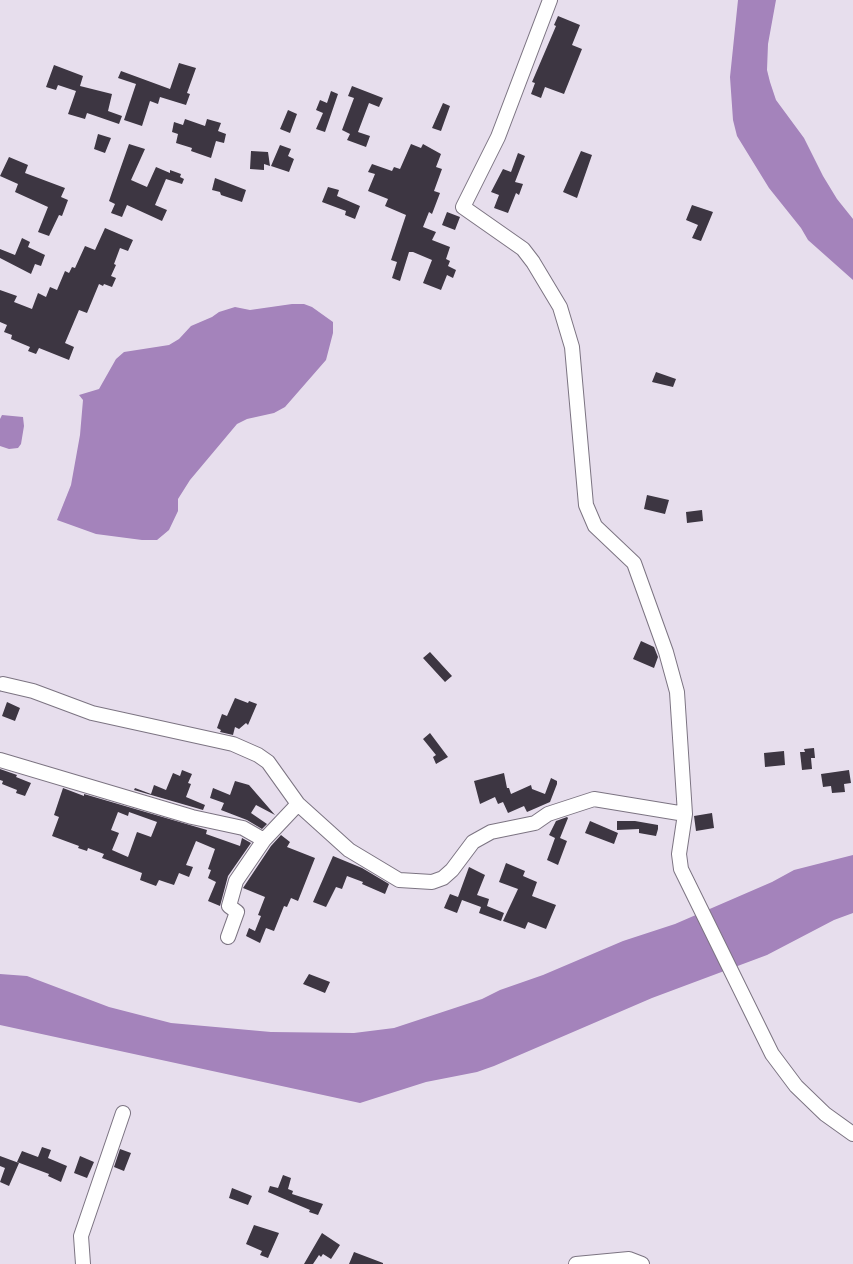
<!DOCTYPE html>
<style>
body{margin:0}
canvas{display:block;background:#e7deed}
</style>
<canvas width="853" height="1264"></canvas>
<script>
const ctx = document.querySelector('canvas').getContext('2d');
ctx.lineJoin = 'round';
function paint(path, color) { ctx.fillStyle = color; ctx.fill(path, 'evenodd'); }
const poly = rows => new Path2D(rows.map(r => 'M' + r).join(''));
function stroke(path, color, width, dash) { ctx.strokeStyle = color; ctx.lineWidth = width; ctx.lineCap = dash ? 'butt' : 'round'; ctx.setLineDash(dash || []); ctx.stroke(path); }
const water = poly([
 [738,0,776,0,768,44,767,70,770,82,776,100,804,138,823,176,837,199,853,219,853,280,808,240,801,228,769,188,737,136,733,120,730,77],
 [292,304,304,304,312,307,333,322,333,333,326,360,285,407,274,413,247,419,237,424,190,480,178,499,178,511,169,530,157,540,142,540,96,534,57,520,71,485,80,435,83,400,79,395,99,389,116,359,124,352,169,345,179,339,191,326,212,317,219,312,235,307,250,310],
 [2,415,23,417,24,426,21,444,18,448,9,449,0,446,0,419],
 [853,855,853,913,834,920,767,955,652,998,494,1066,477,1072,426,1082,360,1103,0,1025,0,974,27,976,109,1007,171,1023,271,1032,354,1033,394,1028,482,999,500,990,543,975,623,941,675,924,772,882,794,870]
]);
const building = poly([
 [558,16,580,25,572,45,582,49,564,94,545,87,541,98,531,94,535,83,532,82,556,26,554,25],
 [179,63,196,68,187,93,190,94,186,105,160,97,158,104,150,101,142,126,124,120,136,84,118,78,121,71,170,89],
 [54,65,83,76,80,86,112,94,108,111,122,116,119,124,87,113,85,119,68,114,76,91,58,85,56,90,46,87],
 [352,86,383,98,379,107,369,103,358,132,370,136,366,147,347,140,350,134,342,130,354,98,348,96],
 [331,91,338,94,325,132,316,129,323,113,316,110,320,100,327,103],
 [443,103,450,106,441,131,432,128],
 [288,110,297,114,290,133,280,129],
 [185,119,205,126,207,119,221,123,218,131,226,134,224,143,216,141,211,158,191,151,192,148,176,143,178,134,172,132,174,122,183,125],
 [98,134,111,138,105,153,94,149],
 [129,144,145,149,131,180,147,187,156,167,170,173,170,170,181,174,180,177,184,179,182,184,166,179,155,205,167,210,162,221,127,205,122,217,111,213,115,204,109,201],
 [411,144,421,148,423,144,441,154,436,167,442,169,434,191,440,193,432,214,429,212,423,227,436,232,432,240,450,247,446,259,450,261,448,266,456,270,453,278,447,275,441,290,423,283,432,260,413,252,409,252,400,281,392,278,397,262,391,260,406,215,385,206,388,199,368,191,375,174,368,172,372,164,392,171,394,167,400,169],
 [280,145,291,149,288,156,294,159,289,172,271,166],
 [251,151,268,152,270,166,264,164,264,170,250,169],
 [581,151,592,155,577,198,563,192],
 [518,153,525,156,515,182,523,184,519,195,516,193,508,213,494,208,499,195,491,192,503,169,511,172],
 [9,157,28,165,25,173,65,188,61,197,68,200,62,216,59,215,49,236,38,232,48,207,15,192,18,184,0,176],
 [215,178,246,190,242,202,221,195,220,192,212,190],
 [328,187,339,190,337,196,360,206,355,219,345,215,346,211,322,202],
 [692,205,713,212,701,241,692,238,698,225,686,220],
 [447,212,460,217,455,230,442,225],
 [105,228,133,240,128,251,120,248,114,264,116,265,111,276,116,278,112,287,104,284,103,286,99,284,87,313,79,310,65,343,74,347,69,360,39,348,36,354,28,351,30,347,11,339,12,335,4,332,7,325,0,322,0,290,17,296,14,302,32,309,38,293,46,297,50,287,57,290,65,271,69,273,72,267,75,268,85,246,95,250],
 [22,238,30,242,28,247,45,255,41,266,35,264,31,274,0,258,0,249,15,255],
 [656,372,676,379,673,387,652,382],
 [647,495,669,500,665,514,644,509],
 [702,510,703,521,687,523,686,512],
 [641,641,654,647,658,657,654,668,633,659],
 [430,652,452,676,445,682,423,658],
 [235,698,248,703,249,701,257,704,248,725,246,723,239,729,235,727,233,735,220,732,221,730,217,728,222,714,227,716],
 [7,702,20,708,15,721,2,716],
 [430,733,448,757,436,764,433,757,436,755,423,739],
 [814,748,815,758,811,758,812,769,802,770,800,752,805,752,804,749],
 [784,751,785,765,765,767,764,753],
 [0,769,17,775,16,777,31,783,25,796,16,793,17,790,2,784,3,781,0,780],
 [182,770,192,774,188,783,191,784,186,797,205,805,203,810,134,790,135,788,151,794,154,785,166,790,173,773,180,776],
 [849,770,851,783,844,784,845,792,832,793,831,786,823,787,821,774],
 [504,773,507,788,509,788,511,794,531,785,532,789,545,794,551,778,557,781,557,784,550,802,527,812,524,806,508,813,503,802,498,804,495,797,480,804,474,781],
 [235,781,249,785,275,815,256,805,251,813,267,824,262,829,247,820,221,810,224,803,210,798,213,788,230,795],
 [63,788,84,796,84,794,207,830,206,834,240,846,242,838,251,843,228,876,220,906,208,901,216,882,208,878,211,870,208,869,215,849,196,841,186,865,193,867,189,877,179,873,174,885,159,880,156,886,140,880,142,873,102,858,104,854,88,848,87,851,78,848,79,846,52,836,59,817,54,815],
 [118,812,128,816,129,812,157,822,151,837,137,832,128,857,112,850,119,833,111,830],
 [712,813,714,828,696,831,694,816],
 [567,817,568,818,560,838,567,841,558,865,547,860,555,838,549,835,556,821],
 [590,821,618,833,614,844,585,833],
 [617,821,635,821,658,825,658,829,656,836,639,833,639,829,617,830],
 [281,835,290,842,287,847,315,858,298,901,291,898,287,907,284,906,274,931,266,928,260,943,246,936,249,928,255,931,261,916,258,915,265,897,243,888,271,846],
 [333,856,362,868,389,884,385,894,362,884,363,882,347,876,342,889,336,887,326,907,313,902],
 [506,863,525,871,523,876,537,882,532,896,556,905,546,929,528,922,525,929,503,921,518,889,499,882],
 [469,867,485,875,477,895,489,899,487,906,504,913,501,921,479,913,481,907,462,900,457,913,444,908,450,894,458,897],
 [309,974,330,982,325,993,303,984],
 [42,1147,51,1150,48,1158,67,1166,61,1182,48,1176,49,1174,17,1162,22,1151,38,1157],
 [120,1149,131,1153,124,1171,114,1167],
 [0,1156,19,1163,9,1186,0,1182,5,1168,0,1166],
 [80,1156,94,1162,87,1178,74,1173],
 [283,1175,291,1178,288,1189,293,1191,292,1194,323,1204,318,1215,309,1212,310,1210,268,1192,270,1186,278,1188],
 [232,1188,252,1196,248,1205,229,1198],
 [254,1225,279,1233,268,1258,260,1255,262,1251,246,1244],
 [322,1233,340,1245,331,1259,323,1254,321,1257,319,1255,313,1264,304,1264],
 [354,1252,383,1263,383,1264,349,1264]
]);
const minor = poly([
 [550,0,498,137,463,207,523,249,533,262,560,307,572,347,586,505,595,526,634,563,666,652,677,692,685,814,679,854,681,869,772,1054,796,1086,825,1114,853,1134],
 [3,684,33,691,92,713,233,744,258,755,268,762,298,804],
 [0,760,192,817,243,828,264,840,236,881,229,906,237,912,228,937],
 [264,840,298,804,349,850,399,880,432,882,443,878,452,870,473,842,491,832,535,823,548,814,594,799,685,814],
 [83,1264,81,1236,123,1113],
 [576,1264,629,1259,642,1264]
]);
paint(water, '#a483bb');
paint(building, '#3d3642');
stroke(minor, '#7c7482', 16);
stroke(minor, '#fff', 14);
</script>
